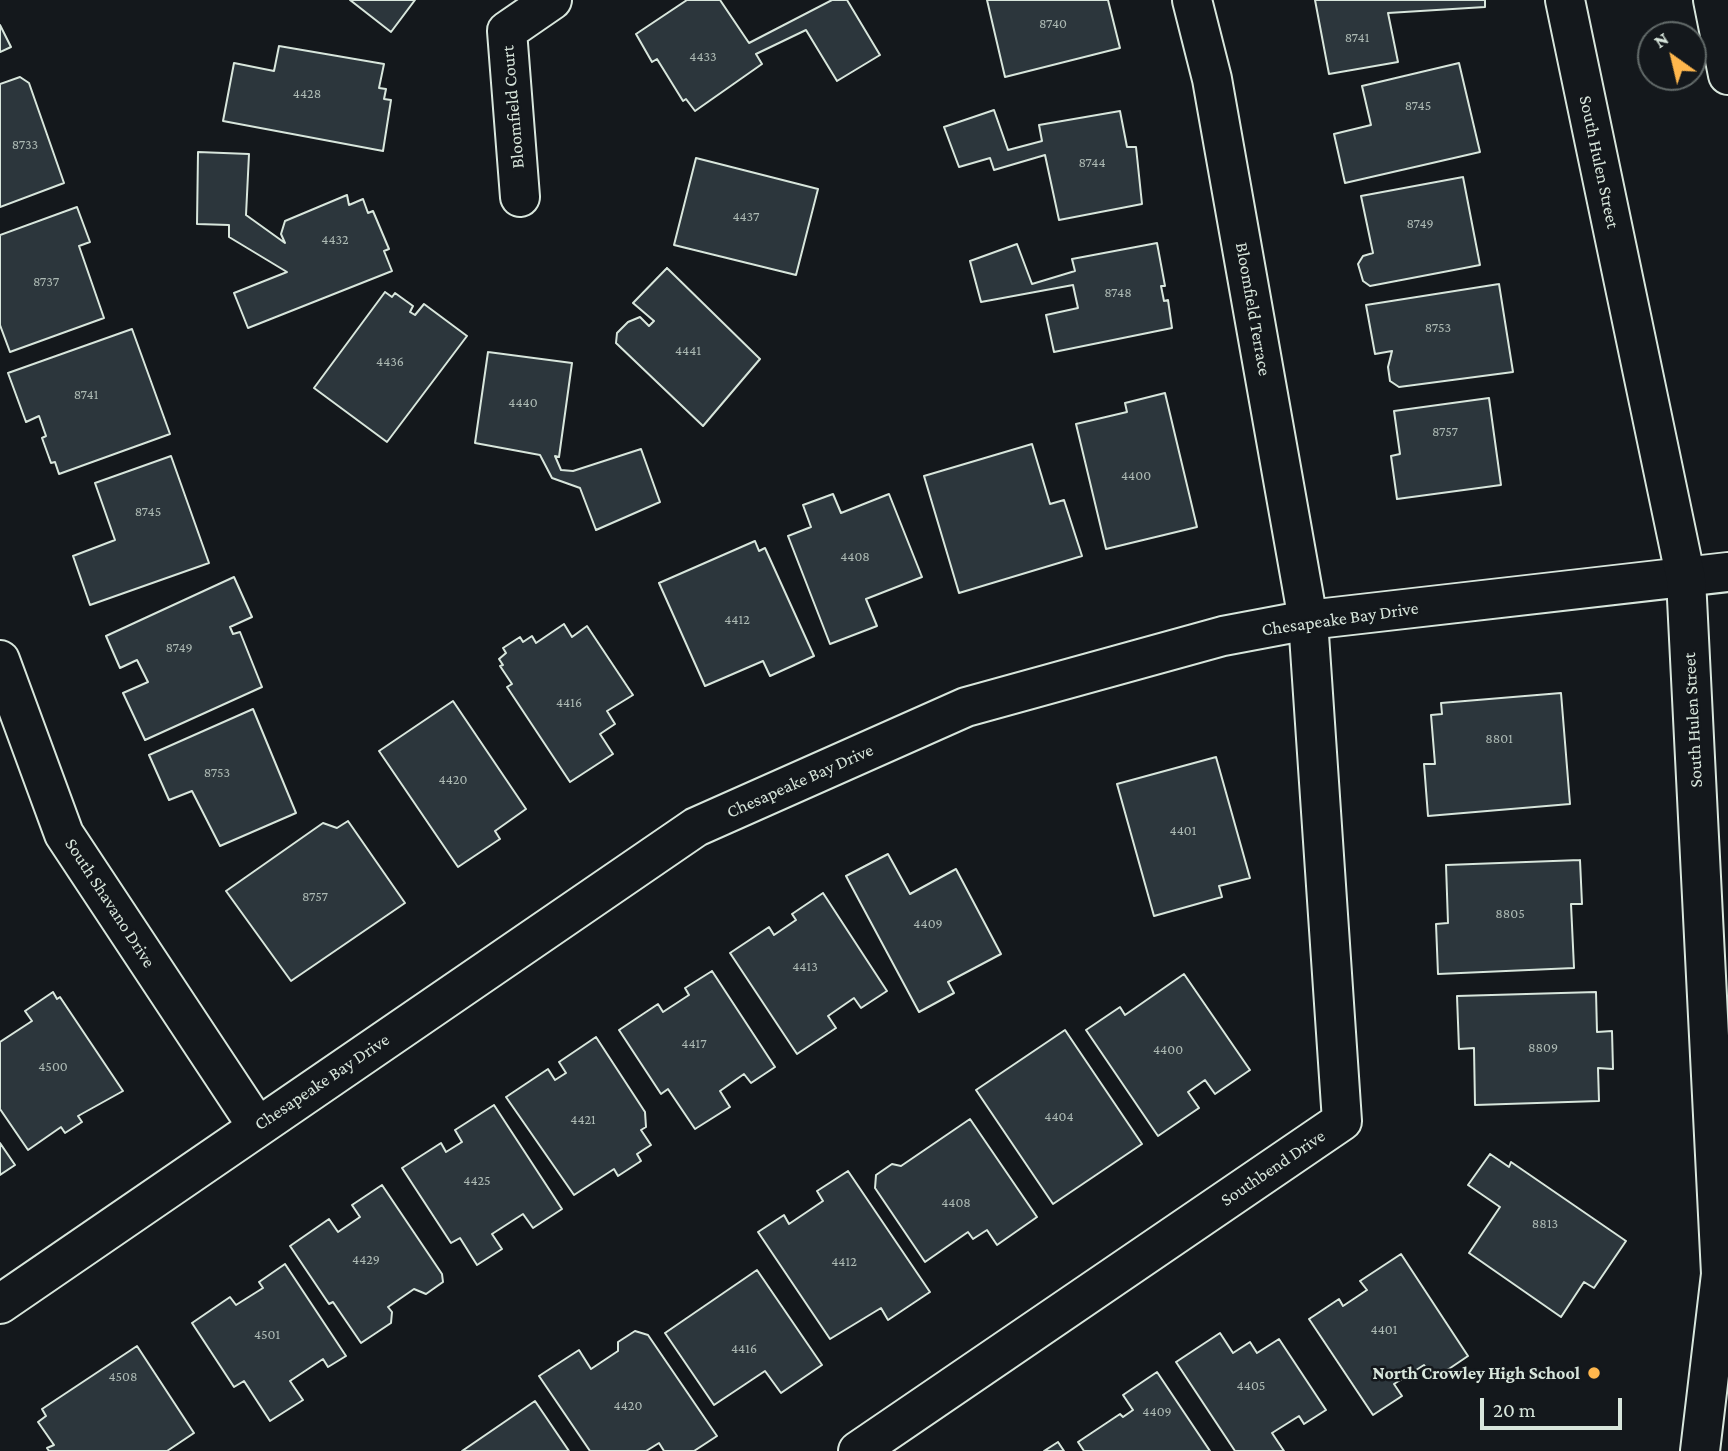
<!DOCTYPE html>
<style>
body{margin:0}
#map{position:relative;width:1728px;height:1451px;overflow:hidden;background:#14181c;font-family:"Crimson Pro",serif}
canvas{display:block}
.north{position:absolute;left:1637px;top:21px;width:70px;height:70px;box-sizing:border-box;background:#14181c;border:2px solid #626a69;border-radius:50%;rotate:326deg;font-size:19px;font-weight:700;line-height:28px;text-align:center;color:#d8e6dc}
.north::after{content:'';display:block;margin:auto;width:24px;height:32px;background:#ffb74d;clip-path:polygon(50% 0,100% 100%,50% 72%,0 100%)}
.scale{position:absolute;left:1480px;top:1398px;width:142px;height:32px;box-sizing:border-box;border:4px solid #d8e6dc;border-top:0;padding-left:9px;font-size:21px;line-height:24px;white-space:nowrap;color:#d8e6dc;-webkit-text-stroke:5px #14181c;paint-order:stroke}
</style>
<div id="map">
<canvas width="1728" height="1451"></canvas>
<div class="north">N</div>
<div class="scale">20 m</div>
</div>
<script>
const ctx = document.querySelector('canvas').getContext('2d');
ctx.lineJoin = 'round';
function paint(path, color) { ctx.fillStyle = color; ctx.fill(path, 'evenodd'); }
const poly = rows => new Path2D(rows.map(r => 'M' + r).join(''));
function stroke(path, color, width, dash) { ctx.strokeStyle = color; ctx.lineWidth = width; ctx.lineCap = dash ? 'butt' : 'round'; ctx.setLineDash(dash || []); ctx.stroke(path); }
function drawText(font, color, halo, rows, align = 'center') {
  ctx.font = font + ' "Crimson Pro",serif'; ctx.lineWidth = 5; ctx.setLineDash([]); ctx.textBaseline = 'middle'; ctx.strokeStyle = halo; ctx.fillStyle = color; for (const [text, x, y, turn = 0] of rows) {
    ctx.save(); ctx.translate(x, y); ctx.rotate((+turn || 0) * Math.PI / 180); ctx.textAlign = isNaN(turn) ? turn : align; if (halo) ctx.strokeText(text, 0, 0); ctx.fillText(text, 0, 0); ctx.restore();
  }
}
const building = poly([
 [350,0,415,0,391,32,350,0],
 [687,0,720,0,749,43,832,0,847,0,880,55,837,81,806,30,756,54,762,64,695,111,686,99,683,101,657,59,652,62,636,34,687,0],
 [987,0,1108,0,1120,48,1005,77,987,0],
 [1315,0,1485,0,1485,7,1388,13,1398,62,1329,74,1315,0],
 [0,25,11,47,0,52,0,25],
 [279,46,384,64,379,88,386,89,384,99,391,100,383,151,223,121,234,63,274,71,279,46],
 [1459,63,1480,152,1345,183,1334,134,1371,125,1362,86,1459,63],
 [20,77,29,83,64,183,0,207,0,84,20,77],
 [994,110,1008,150,1042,141,1039,125,1120,111,1127,147,1136,147,1142,204,1059,220,1045,155,994,170,990,158,959,167,944,127,994,110],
 [198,152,249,154,246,215,285,243,281,234,285,221,347,195,349,205,363,199,368,213,373,211,389,249,384,251,392,271,248,328,234,293,287,272,229,237,229,225,197,224,198,152],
 [696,158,818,189,796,275,674,245,696,158],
 [1463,177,1480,265,1370,286,1363,281,1358,264,1363,256,1373,253,1361,196,1463,177],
 [77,207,90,242,79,246,104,318,10,352,0,325,0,235,77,207],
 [1157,243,1165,286,1161,286,1164,301,1168,300,1172,328,1054,352,1046,315,1078,308,1073,285,981,302,970,261,1017,244,1032,284,1075,271,1072,259,1157,243],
 [667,268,760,359,703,426,616,343,617,333,628,322,640,317,649,326,654,321,633,303,667,268],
 [1499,284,1513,372,1399,387,1390,381,1388,367,1392,351,1375,354,1366,305,1499,284],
 [385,292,392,297,395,293,413,306,410,312,415,315,424,304,467,336,387,442,314,388,385,292],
 [132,329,170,434,59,474,55,462,51,463,42,438,46,436,39,416,26,422,8,373,132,329],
 [488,352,572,363,559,457,555,456,561,470,573,471,641,449,660,502,596,530,580,488,552,478,540,455,475,443,488,352],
 [1165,393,1197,527,1106,549,1076,424,1127,412,1125,403,1165,393],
 [1489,398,1501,485,1397,499,1391,456,1400,454,1394,411,1489,398],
 [1032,444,1050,504,1064,500,1082,556,959,593,924,476,1032,444],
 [171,456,209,563,90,605,73,556,115,540,95,483,171,456],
 [833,494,841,513,889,494,922,577,866,599,877,626,830,644,788,536,811,527,803,505,833,494],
 [755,541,759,551,765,548,814,656,770,676,763,661,705,686,659,583,755,541],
 [234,577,252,617,230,627,233,634,240,632,262,687,145,740,123,693,148,682,137,660,120,668,106,636,234,577],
 [564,624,572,637,587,626,633,695,607,711,615,724,600,734,613,754,570,782,507,687,512,684,500,666,503,665,499,659,506,653,503,648,520,637,523,642,532,636,536,643,564,624],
 [1561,693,1570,804,1428,816,1424,764,1435,764,1431,715,1442,714,1441,703,1561,693],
 [453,701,526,809,495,831,500,839,458,867,379,751,453,701],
 [253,709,296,813,220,846,192,791,169,800,149,755,253,709],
 [1216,757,1250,878,1219,886,1222,897,1154,916,1117,784,1216,757],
 [348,821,405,903,291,981,226,891,323,823,337,828,348,821],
 [888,854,910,894,956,869,1001,954,948,982,954,993,919,1012,846,876,888,854],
 [1580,860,1582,904,1571,904,1574,968,1438,974,1436,924,1448,923,1446,865,1580,860],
 [823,893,887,991,861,1008,854,998,828,1016,836,1028,797,1054,730,953,769,927,774,935,796,920,792,914,823,893],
 [712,971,775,1067,751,1083,744,1074,720,1091,730,1107,695,1129,668,1089,661,1094,619,1030,658,1004,663,1012,689,995,685,988,712,971],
 [1184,974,1250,1070,1215,1094,1205,1080,1188,1092,1199,1108,1158,1136,1086,1030,1120,1007,1125,1015,1184,974],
 [53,992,57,999,60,997,123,1091,78,1116,82,1122,65,1133,61,1127,28,1150,0,1109,0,1042,32,1021,25,1011,53,992],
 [1596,992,1597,1032,1612,1031,1613,1069,1598,1068,1599,1101,1475,1105,1474,1048,1459,1049,1457,996,1596,992],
 [1065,1030,1142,1144,1053,1204,976,1090,1065,1030],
 [596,1037,645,1112,646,1127,641,1130,651,1145,637,1154,641,1161,618,1176,614,1169,574,1195,506,1097,548,1069,555,1080,566,1073,559,1062,596,1037],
 [494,1105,562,1209,533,1228,523,1214,492,1234,502,1249,477,1265,460,1238,451,1243,402,1168,441,1143,446,1152,462,1142,455,1130,494,1105],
 [970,1119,1037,1217,997,1245,987,1230,973,1239,968,1232,925,1262,875,1188,876,1175,892,1164,901,1166,970,1119],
 [0,1143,15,1165,0,1175,0,1143],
 [1490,1154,1509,1167,1511,1162,1626,1241,1594,1288,1584,1282,1561,1317,1469,1253,1500,1207,1468,1185,1490,1154],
 [848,1171,930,1292,888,1320,881,1308,830,1339,758,1232,784,1215,789,1224,823,1201,817,1191,848,1171],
 [382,1185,442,1274,443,1282,426,1294,414,1289,388,1307,392,1312,391,1323,361,1343,333,1302,329,1304,290,1246,329,1219,338,1232,360,1217,352,1205,382,1185],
 [1401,1254,1468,1356,1434,1379,1424,1365,1394,1384,1402,1396,1373,1415,1309,1319,1339,1299,1343,1306,1367,1290,1360,1281,1401,1254],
 [285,1264,346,1356,328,1367,323,1359,290,1381,303,1400,270,1421,244,1381,234,1387,192,1323,230,1297,236,1305,263,1288,259,1282,285,1264],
 [757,1270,822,1365,781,1393,765,1371,714,1405,665,1333,757,1270],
 [635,1331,648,1335,717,1436,694,1451,664,1451,659,1443,646,1451,590,1451,539,1376,579,1350,591,1369,618,1351,618,1342,635,1331],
 [1220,1333,1233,1353,1250,1342,1257,1353,1279,1339,1326,1410,1304,1424,1299,1416,1272,1433,1284,1451,1235,1451,1176,1362,1220,1333],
 [137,1346,194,1433,167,1451,49,1451,47,1448,54,1445,38,1422,46,1416,42,1409,137,1346],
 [1157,1372,1210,1451,1084,1451,1078,1442,1120,1414,1123,1417,1133,1410,1123,1395,1157,1372],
 [535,1401,569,1451,462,1451,535,1401],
 [1058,1442,1064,1451,1044,1451,1058,1442]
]);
const minor = poly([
 [520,197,507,31,552,0],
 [0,660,64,834,257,1126],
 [0,1304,696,827,966,707,1223,636,1308,620,1728,572],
 [858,1451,1342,1121,1308,620,1212,79,1192,0]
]);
const secondary = poly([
 [1565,0,1686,579,1721,1274,1700,1451],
 [1713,0,1728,75]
]);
const markers = [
 [1594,1373,7,"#ffb74d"]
];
const numberNames = [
 ["8740",1053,24],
 ["8741",1357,38],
 ["4433",703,57],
 ["4428",307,94],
 ["8745",1418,106],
 ["8733",25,145],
 ["8744",1092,163],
 ["4437",746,217],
 ["8749",1420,224],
 ["4432",335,240],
 ["8737",46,282],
 ["8748",1118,293],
 ["8753",1438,328],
 ["4441",688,351],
 ["4436",390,362],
 ["8741",86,395],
 ["4440",523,403],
 ["8757",1445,432],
 ["4400",1136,476],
 ["8745",148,512],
 ["4408",855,557],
 ["4412",737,620],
 ["8749",179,648],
 ["4416",569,703],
 ["8801",1499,739],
 ["8753",217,773],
 ["4420",453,780],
 ["4401",1183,831],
 ["8757",315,897],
 ["8805",1510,914],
 ["4409",928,924],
 ["4413",805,967],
 ["4417",694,1044],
 ["8809",1543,1048],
 ["4400",1168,1050],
 ["4500",53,1067],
 ["4404",1059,1117],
 ["4421",583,1120],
 ["4425",477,1181],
 ["4408",956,1203],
 ["8813",1545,1224],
 ["4429",366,1260],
 ["4412",844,1262],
 ["4401",1384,1330],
 ["4501",267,1335],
 ["4416",744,1349],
 ["4508",123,1377],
 ["4405",1251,1386],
 ["4420",628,1406],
 ["4409",1157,1412]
];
const streetNames = [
 ["Bloomfield Court",513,107,-95],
 ["South Hulen Street",1599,162,78],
 ["Bloomfield Terrace",1253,309,80],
 ["Chesapeake Bay Drive",1340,619,-8],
 ["South Hulen Street",1693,720,-93],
 ["Chesapeake Bay Drive",800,781,-24],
 ["South Shavano Drive",110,903,57],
 ["Chesapeake Bay Drive",322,1082,-34],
 ["Southbend Drive",1273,1168,-34]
];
const poiNames = [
 ["North Crowley High School",1580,1373]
];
paint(building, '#2c363c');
stroke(building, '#d8e6dc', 2);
stroke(minor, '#d8e6dc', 42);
stroke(secondary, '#d8e6dc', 42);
stroke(minor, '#14181c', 38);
stroke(secondary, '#14181c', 38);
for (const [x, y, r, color] of markers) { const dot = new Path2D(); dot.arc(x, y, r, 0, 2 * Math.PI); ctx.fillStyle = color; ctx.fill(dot); stroke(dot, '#14181c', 2.5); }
drawText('14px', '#adbab4', null, numberNames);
drawText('18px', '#d8e6dc', '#14181c', streetNames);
drawText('bold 18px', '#d8e6dc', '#14181c', poiNames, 'right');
</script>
